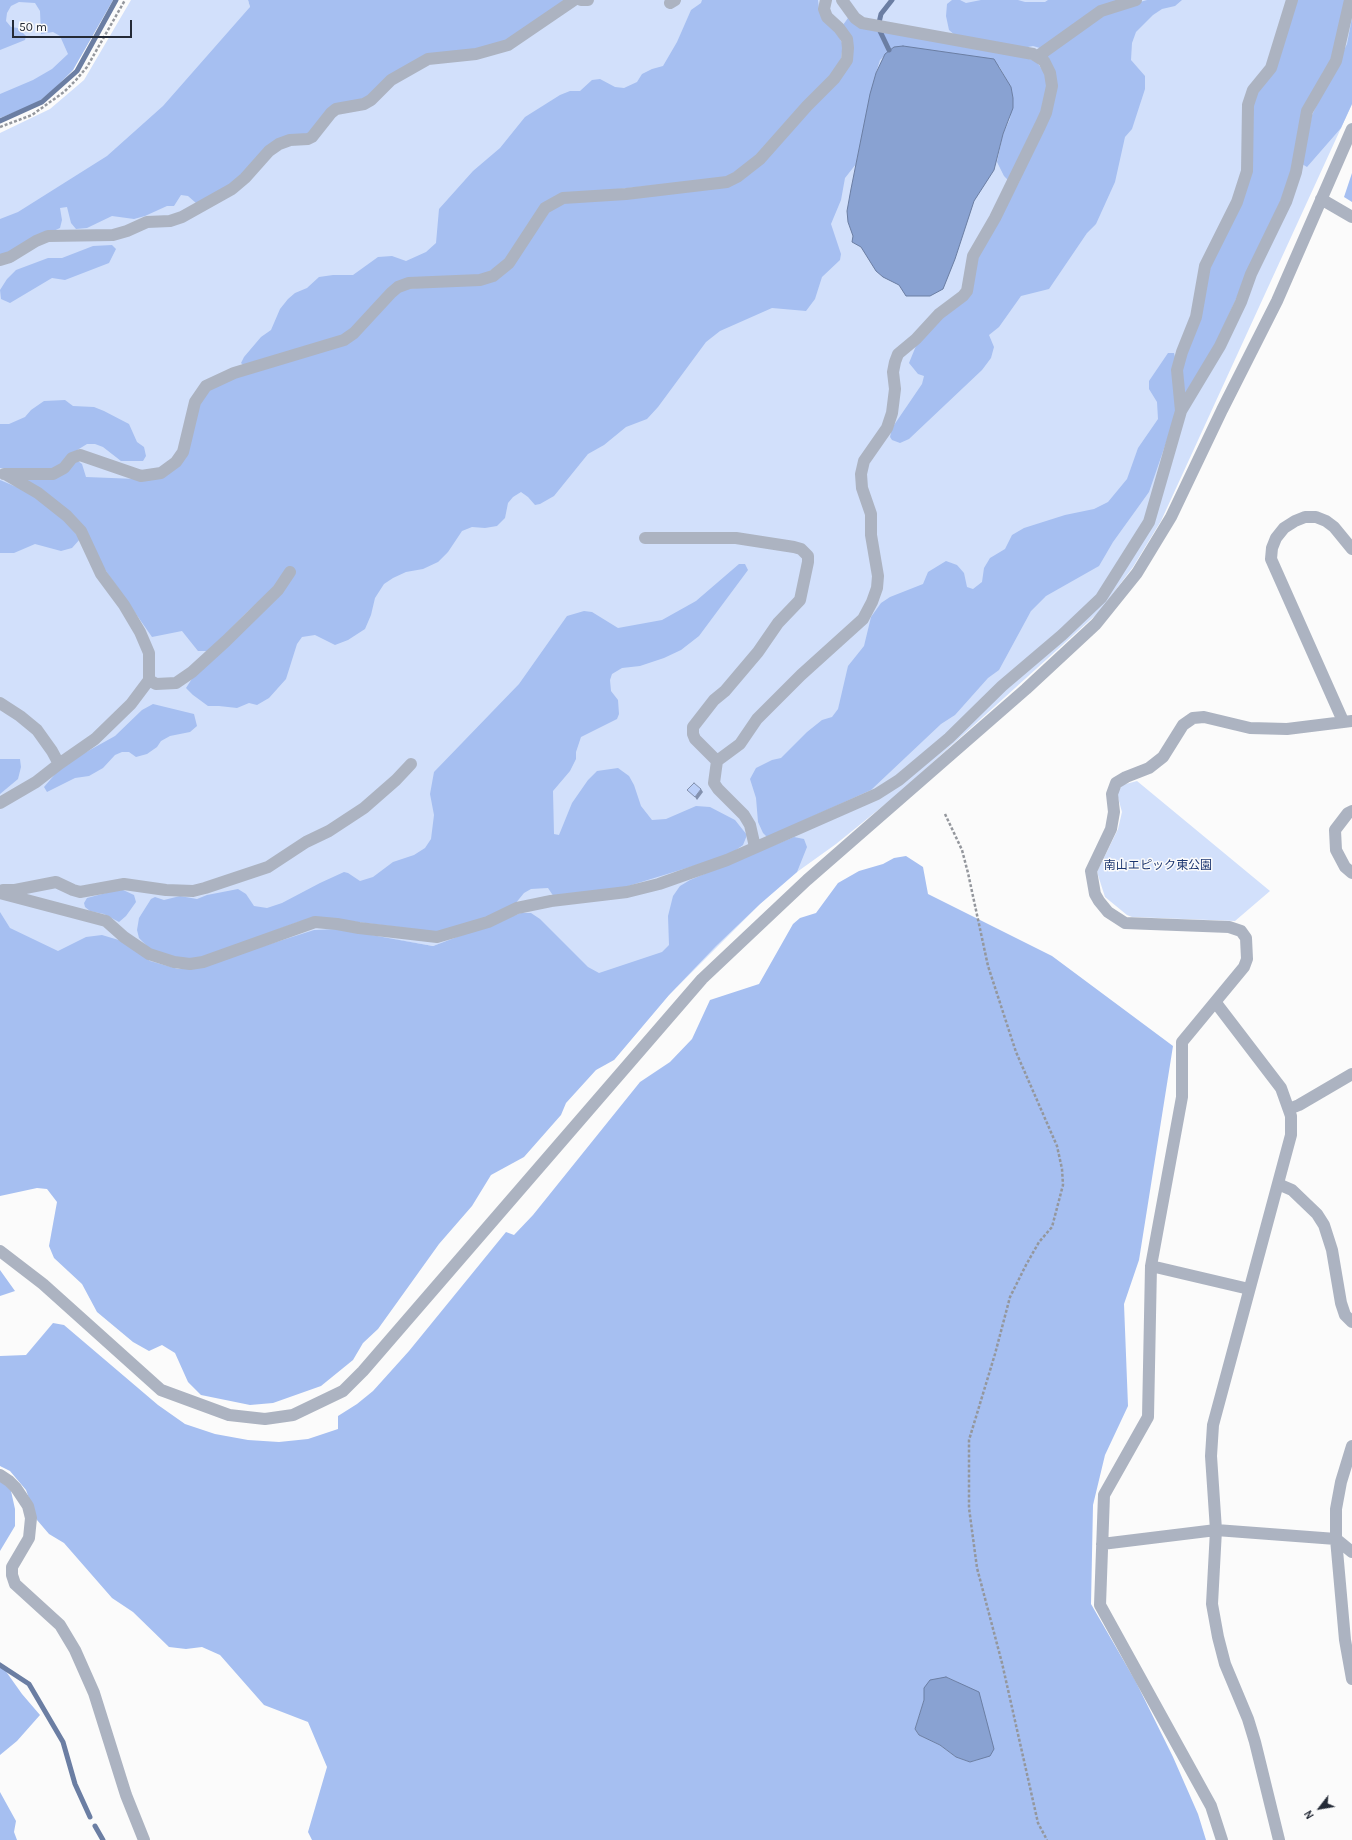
<!DOCTYPE html>
<meta charset="utf-8">
<style>
body{margin:0}
#map{position:relative;width:1352px;height:1840px;overflow:hidden;background:#fbfbfb;font-family:Karla,sans-serif}
canvas{display:block}
.north{position:absolute;left:1300px;top:1788px;width:40px;height:40px;-webkit-text-stroke:3px #fbfbfb;paint-order:stroke;rotate:239deg;font-size:11px;font-weight:700;line-height:16px;text-align:center;color:#242a36}
.north::after{content:'';display:block;margin:auto;width:14px;height:18px;background:#242a36;clip-path:polygon(50% 0,100% 100%,50% 72%,0 100%)}
.scale{position:absolute;left:12px;top:20px;width:120px;height:18px;box-sizing:border-box;border:2px solid #242a36;border-top:0;padding-left:5px;font-size:12px;line-height:14px;white-space:nowrap;color:#242a36;-webkit-text-stroke:3px #fbfbfb;paint-order:stroke}
</style>
<div id="map">
<canvas width="1352" height="1840"></canvas>
<div class="north">N</div>
<div class="scale">50 m</div>
</div>
<script>
const ctx = document.querySelector('canvas').getContext('2d');
ctx.lineJoin = 'round';
function paint(path, color) { ctx.fillStyle = color; ctx.fill(path, 'evenodd'); }
const poly = rows => new Path2D(rows.map(r => 'M' + r).join(''));
function stroke(path, color, width, dash) { ctx.strokeStyle = color; ctx.lineWidth = width; ctx.lineCap = dash ? 'butt' : 'round'; ctx.setLineDash(dash || []); ctx.stroke(path); }
function drawText(font, color, halo, rows, align = 'center') {
  ctx.font = font + ' Karla,"Noto Sans JP",sans-serif'; ctx.lineWidth = 3; ctx.setLineDash([]); ctx.textBaseline = 'middle'; ctx.strokeStyle = halo; ctx.fillStyle = color; for (const [text, x, y, turn = 0] of rows) {
    ctx.save(); ctx.translate(x, y); ctx.rotate((+turn || 0) * Math.PI / 180); ctx.textAlign = isNaN(turn) ? turn : align; if (halo) ctx.strokeText(text, 0, 0); ctx.fillText(text, 0, 0); ctx.restore();
  }
}
const green = poly([
 [0,0,113,0,73,70,54,89,37,103,0,118],
 [131,0,248,0,250,7,256,0,1352,0,1352,104,1161,521,1133,567,1099,612,899,793,836,844,797,872,760,904,669,995,614,1060,471,933,433,946,362,934,223,959,112,986,0,928,0,133,50,109,84,80],
 [1137,781,1270,891,1235,921,1132,917,1127,915,1105,897,1097,872,1118,829,1122,812,1117,794,1122,785]
]);
const forest = poly([
 [0,0,113,0,73,70,54,89,37,103,0,118,0,94,33,80,52,69,68,54,60,36,53,32,41,34,40,11,35,3,19,2,11,6,7,13,6,21,11,27,18,28,26,36,25,40,0,50],
 [248,0,567,0,498,46,450,53,369,97,340,104,311,134,290,137,244,177,196,203,188,196,181,195,174,206,167,206,145,216,134,219,112,216,87,228,76,229,71,223,67,207,60,208,62,220,60,228,0,256,0,219,18,212,107,156,163,106,250,7],
 [702,0,818,0,819,9,837,33,843,45,840,65,761,153,727,178,559,195,507,261,481,276,412,279,344,336,245,367,241,363,244,357,261,337,271,330,280,309,288,299,295,293,307,288,319,277,333,275,353,275,378,257,392,256,406,261,426,252,436,243,439,209,473,171,500,148,525,117,560,95,570,91,580,91,592,80,600,79,615,87,624,88,637,82,642,74,652,69,663,66,677,42,691,10,701,3],
 [952,0,960,0,966,3,981,0,1018,0,1025,2,1045,2,1048,0,1126,0,1043,49,1033,46,1023,48,956,36,949,30,946,16,947,4],
 [1147,0,1182,0,1175,6,1162,9,1153,15,1136,32,1132,43,1131,60,1145,76,1145,89,1132,129,1125,137,1115,182,1096,224,1087,233,1049,289,1021,296,999,327,989,335,994,347,991,358,982,370,909,439,900,443,892,440,890,437,892,428,922,384,924,376,918,374,909,363,918,341,970,292,976,256,1019,182,1055,75,1047,54,1112,10],
 [1297,0,1346,0,1332,60,1323,72,1282,198,1215,345,1183,398,1181,373,1208,266,1238,206,1251,103],
 [848,18,1004,52,1036,61,1046,75,1047,86,1042,112,1009,181,1004,176,997,162,1003,134,1010,119,1013,98,1011,87,999,66,890,50,880,60,876,73,856,164,845,178,841,200,831,224,841,254,840,260,822,277,815,299,806,311,772,308,720,331,706,342,658,407,647,419,626,427,604,445,588,454,554,496,540,504,535,505,528,497,521,492,513,497,508,503,505,518,497,526,485,528,472,527,462,531,448,552,438,562,423,569,406,572,393,578,384,584,375,598,371,615,365,629,348,640,335,645,315,635,302,637,297,644,286,679,269,698,257,705,249,703,237,708,219,706,208,706,193,695,186,688,195,674,276,585,244,615,209,651,198,651,182,631,152,637,104,568,88,534,21,478,78,461,82,464,86,477,137,479,172,471,200,397,219,383,334,348,400,290,492,279,548,209,562,202,727,186,845,70,843,25],
 [1352,18,1352,104,1341,128,1307,167,1302,164,1312,115,1347,44],
 [1352,173,1352,202,1344,197],
 [112,245,116,249,109,263,65,280,52,278,10,303,1,299,0,290,7,279,16,270,48,258,62,258,93,246],
 [1168,353,1174,353,1176,361,1178,408,1149,492,1113,542,1099,566,1046,596,1031,611,999,670,988,678,955,715,941,724,871,790,767,837,763,833,758,822,756,798,750,779,756,768,772,760,781,758,807,732,822,720,832,717,838,709,848,666,864,646,871,617,881,603,890,597,923,584,928,572,946,561,957,565,964,573,967,587,973,589,982,582,984,568,990,558,1005,549,1012,535,1024,528,1065,515,1094,509,1108,502,1127,479,1138,448,1158,419,1157,402,1149,389,1149,381],
 [65,400,73,406,94,407,104,411,129,424,137,442,144,447,146,456,143,461,121,461,103,447,95,444,87,444,74,452,57,468,0,468,0,424,9,424,25,417,31,410,44,401],
 [0,480,33,494,63,517,80,539,72,548,61,551,35,544,14,553,0,553],
 [739,564,745,564,748,570,699,636,681,650,664,658,640,666,622,668,612,674,610,680,611,691,618,700,619,714,617,719,581,737,576,752,576,759,570,771,553,791,554,834,559,835,572,803,588,780,597,771,618,768,629,776,634,785,641,806,652,820,666,819,696,806,710,807,735,820,747,835,743,845,729,855,625,887,554,897,548,888,531,889,524,893,515,904,485,918,438,932,317,917,298,922,206,956,187,960,152,951,139,938,137,930,139,918,151,899,155,897,164,900,180,896,197,899,207,895,238,889,246,894,254,906,267,908,282,903,320,883,344,872,348,873,360,881,373,877,393,862,414,855,425,848,431,839,434,815,430,794,434,772,519,684,567,616,584,611,592,612,618,628,662,620,696,601],
 [153,704,194,714,197,726,190,732,170,736,161,741,157,747,147,754,136,757,129,752,122,752,115,755,103,768,89,776,75,778,47,792,44,787,63,765,115,736,142,710],
 [0,759,20,759,21,767,18,779,0,794],
 [794,837,804,839,807,847,797,872,760,904,716,946,669,995,614,1060,596,1070,566,1103,561,1115,524,1157,491,1175,472,1206,439,1244,378,1329,363,1343,353,1360,321,1386,273,1403,250,1405,201,1395,188,1382,175,1353,162,1345,149,1351,133,1342,97,1312,82,1284,54,1258,49,1246,57,1202,47,1189,37,1188,0,1196,0,912,10,928,58,951,86,937,102,935,122,941,150,961,178,969,195,968,314,930,338,929,433,946,521,913,531,913,540,919,588,967,599,973,662,952,669,945,668,916,673,896,680,886,690,880],
 [906,856,923,867,928,894,1052,956,1173,1046,1139,1260,1124,1304,1128,1406,1105,1455,1093,1505,1091,1604,1136,1682,1173,1757,1198,1814,1206,1840,312,1840,308,1832,327,1767,308,1722,264,1705,220,1655,202,1647,186,1649,169,1647,133,1612,112,1598,64,1543,49,1534,37,1520,26,1490,10,1471,0,1466,0,1356,26,1355,53,1323,64,1325,158,1405,185,1424,215,1434,248,1440,279,1442,308,1439,338,1429,338,1416,357,1404,373,1391,409,1351,506,1232,514,1235,533,1215,640,1082,670,1062,692,1039,710,1000,759,984,793,924,800,918,816,913,838,883,859,871,883,864,894,858],
 [946,1677,957,1682,977,1760,970,1762,956,1757,940,1745,919,1735,915,1729,924,1700],
 [121,889,134,895,136,902,126,916,119,922,104,914,90,911,85,907,84,903,87,898],
 [0,1270,15,1291,0,1296],
 [0,1479,11,1491,15,1509,15,1526,0,1551],
 [0,1663,22,1694,40,1715,17,1741,0,1755],
 [0,1792,16,1821,14,1832,17,1840,0,1840]
]);
const water = poly([
 [903,46,994,59,1011,87,1013,98,1013,108,1003,134,994,170,974,201,955,259,943,289,930,296,906,296,899,285,883,277,876,271,861,247,852,242,853,236,848,222,847,211,851,189,870,94,876,73,885,54,894,47,903,46],
 [946,1677,979,1692,994,1749,990,1756,970,1762,956,1757,940,1745,919,1735,915,1729,924,1700,924,1688,930,1680,946,1677]
]);
const stream = poly([
 [889,50,878,27,881,14,892,0],
 [0,121,42,102,77,71,116,0],
 [0,1665,29,1684,63,1742,75,1784,90,1817],
 [95,1826,103,1840]
]);
const path = poly([
 [0,127,32,115,64,92,76,80,87,67,125,0],
 [945,814,962,850,968,873,988,966,1016,1052,1057,1146,1062,1169,1063,1185,1052,1227,1039,1242,1026,1265,1010,1297,995,1354,969,1440,969,1508,977,1568,1002,1663,1038,1823,1047,1840]
]);
const minor = poly([
 [581,0,588,0],
 [670,3,675,0],
 [1038,56,1101,11,1136,0],
 [1321,199,1352,217],
 [0,260,10,257,36,241,48,236,113,235,127,231,147,222,170,221,182,217,232,189,245,178,269,151,279,144,290,140,308,139,312,137,331,113,336,109,364,104,371,100,391,80,428,59,476,54,508,45,574,0],
 [1181,411,1177,370,1182,352,1196,317,1205,266,1237,202,1247,171,1248,105,1253,90,1271,68,1292,0],
 [4,474,53,474,64,468,72,458,80,455,141,476,161,473,176,462,183,452,195,402,206,386,234,373,344,340,354,333,391,293,398,287,409,283,480,280,493,276,509,263,545,208,563,198,626,194,727,182,737,177,760,159,807,106,834,79,847,60,848,48,847,39,839,28,827,17,824,9,826,0],
 [645,538,736,538,794,547,801,549,808,556,808,562,800,600,778,623,758,652,725,691,714,700,693,727,693,734,695,739,717,761],
 [149,680,156,684,176,683,192,672,226,641,278,590,290,572],
 [0,703,20,716,37,730,52,751,59,764],
 [1343,721,1271,559,1272,548,1276,538,1284,528,1295,521,1305,517,1316,517,1326,521,1334,527,1352,549],
 [0,803,36,782,59,764,95,739,131,704,149,680,149,653,140,632,124,605,101,574,81,531,67,516,38,493,7,475],
 [1352,811,1348,813,1335,830,1336,850,1345,867,1352,873],
 [755,847,750,825,744,815,718,789,714,783,717,761,740,744,757,719,801,675,863,619,872,602,877,588,878,576,871,535,871,514,862,488,861,474,864,461,887,428,892,413,895,389,893,372,895,362,898,354,916,339,939,314,963,296,967,291,973,256,995,218,1040,126,1046,113,1052,86,1050,73,1044,61,1033,54,862,23,855,18,842,0],
 [3,890,15,890,56,882,73,890,80,892,124,884,166,890,193,891,205,888,268,867,306,842,329,831,364,808,396,780,411,764],
 [0,893,106,921,124,937,149,954,174,962,190,964,203,962,315,922,337,924,359,928,437,937,488,922,517,908,551,901,627,892,659,884,727,860,877,794,899,780,949,738,1002,686,1062,635,1101,598,1149,522,1181,411,1220,346,1241,302,1251,274,1286,202,1296,172,1307,111,1336,61,1350,0],
 [1216,1003,1281,1088,1291,1116,1291,1135,1213,1425,1211,1456,1216,1530,1212,1604,1218,1637,1225,1664,1248,1719,1255,1742,1279,1840],
 [1289,1109,1299,1105,1352,1074],
 [1278,1184,1292,1190,1317,1214,1324,1225,1332,1250,1341,1303,1345,1315,1352,1322],
 [0,1251,43,1284,161,1390,229,1415,265,1419,293,1415,343,1391,363,1371,702,979,807,880,1026,689,1096,624,1137,573,1171,517,1222,410,1277,301,1352,129],
 [1151,1266,1249,1289],
 [1352,1446,1341,1482,1336,1509,1336,1539,1345,1640,1352,1679],
 [0,1475,9,1481,16,1488,28,1506,31,1518,29,1538,12,1567,12,1575,15,1584,60,1625,75,1650,94,1693,126,1795,144,1840],
 [1102,1544,1216,1530,1336,1539,1352,1552],
 [1222,1840,1211,1806,1100,1605,1104,1495,1148,1417,1151,1266,1182,1097,1182,1042,1244,967,1247,959,1246,938,1241,931,1229,927,1125,923,1108,912,1099,901,1095,894,1091,871,1111,829,1114,812,1112,794,1116,783,1126,777,1149,768,1163,757,1183,725,1193,718,1204,717,1250,728,1287,729,1352,721]
]);
const shadedWall = poly([
 [701,789,703,792,697,800,695,797]
]);
const building = poly([
 [694,783,701,789,695,797,687,790,694,783]
]);
const parkNames = [
 ["南山エピック東公園",1158,866]
];
paint(green, '#d2e0fb');
paint(forest, '#a6bff1');
paint(water, '#89a2d2');
stroke(water, '#6b7ea3', 1);
stroke(stream, '#6b7ea3', 5);
stroke(path, '#94979d', 2.5, [3, 2]);
stroke(minor, '#acb3c1', 12);
paint(shadedWall, '#8391ae');
paint(building, '#bbcff8');
stroke(building, '#8391ae', 1);
drawText('12px', '#1c3670', '#fbfbfb', parkNames);
</script>
